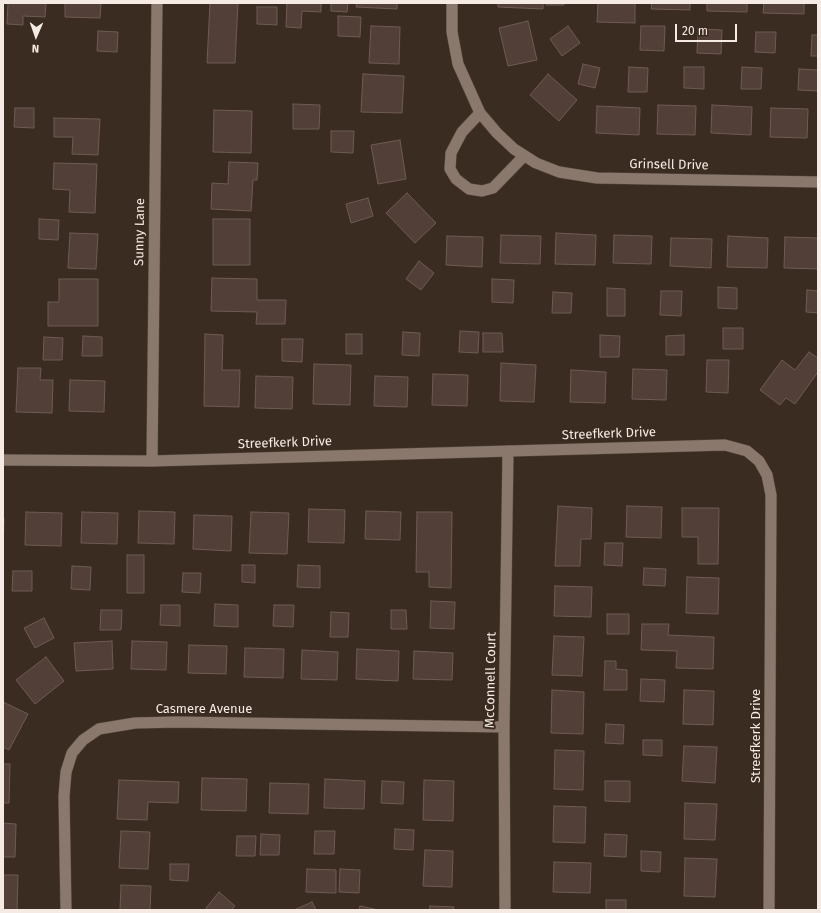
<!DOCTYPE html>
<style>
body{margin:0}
#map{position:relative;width:821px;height:913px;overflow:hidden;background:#3b2c21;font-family:"Fira Sans",sans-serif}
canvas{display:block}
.frame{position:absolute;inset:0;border:4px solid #f5ebe4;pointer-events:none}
.north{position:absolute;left:16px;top:16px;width:40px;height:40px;-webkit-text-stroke:3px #3b2c21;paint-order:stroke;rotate:182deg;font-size:11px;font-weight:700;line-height:16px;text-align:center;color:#f5ebe4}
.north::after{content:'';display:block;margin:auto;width:14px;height:18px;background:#f5ebe4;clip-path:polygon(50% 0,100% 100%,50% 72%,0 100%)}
.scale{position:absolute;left:675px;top:24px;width:62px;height:18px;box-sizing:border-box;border:2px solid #f5ebe4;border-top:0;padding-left:5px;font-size:12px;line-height:14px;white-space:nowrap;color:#f5ebe4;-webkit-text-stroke:3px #3b2c21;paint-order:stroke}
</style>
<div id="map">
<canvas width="821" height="913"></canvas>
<div class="frame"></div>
<div class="north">N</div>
<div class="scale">20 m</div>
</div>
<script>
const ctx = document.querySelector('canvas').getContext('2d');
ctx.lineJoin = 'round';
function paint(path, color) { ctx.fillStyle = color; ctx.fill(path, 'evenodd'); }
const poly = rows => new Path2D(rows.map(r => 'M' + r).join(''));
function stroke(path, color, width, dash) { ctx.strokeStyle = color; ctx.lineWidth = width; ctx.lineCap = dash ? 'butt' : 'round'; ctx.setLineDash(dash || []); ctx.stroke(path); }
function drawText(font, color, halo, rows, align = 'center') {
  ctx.font = font + ' "Fira Sans",sans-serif'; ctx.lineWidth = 4; ctx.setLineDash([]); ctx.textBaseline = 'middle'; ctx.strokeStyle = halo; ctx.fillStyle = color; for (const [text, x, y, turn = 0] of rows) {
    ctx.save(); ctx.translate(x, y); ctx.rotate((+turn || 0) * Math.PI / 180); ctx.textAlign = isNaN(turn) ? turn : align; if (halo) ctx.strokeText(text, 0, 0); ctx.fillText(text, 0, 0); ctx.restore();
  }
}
const building = poly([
 [8,3,46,3,45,17,23,16,23,25,7,24,8,3],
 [65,3,101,3,100,18,65,17,65,3],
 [210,3,238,3,235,63,207,63,210,3],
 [287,3,321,3,321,12,302,11,301,28,286,27,287,3],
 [331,3,348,3,347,12,331,11,331,3],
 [357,3,397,3,397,9,356,7,357,3],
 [498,3,543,3,543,9,498,7,498,3],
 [546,3,564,3,564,5,546,5,546,3],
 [598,3,635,3,635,23,597,22,598,3],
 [652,3,690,3,690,10,651,9,652,3],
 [707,3,747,3,747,12,707,11,707,3],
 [764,3,804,3,804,14,763,13,764,3],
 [257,7,277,7,277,25,257,24,257,7],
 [338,16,361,17,360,37,338,36,338,16],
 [528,21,537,60,508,66,499,28,528,21],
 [371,26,400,27,399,64,369,63,371,26],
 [568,26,580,43,562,56,550,39,568,26],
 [641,26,665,26,664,51,640,50,641,26],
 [698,29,722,30,721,54,697,53,698,29],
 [98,31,118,32,117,52,97,51,98,31],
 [756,32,776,32,775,53,755,52,756,32],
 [812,35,818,35,818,56,811,56,812,35],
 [583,64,600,68,595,88,578,84,583,64],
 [629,67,648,68,647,92,628,92,629,67],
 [684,67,704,67,704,89,684,88,684,67],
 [742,67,762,68,761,89,741,89,742,67],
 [799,69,818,70,818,91,798,90,799,69],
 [363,74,404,76,402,113,361,112,363,74],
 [548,74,577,100,559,121,530,95,548,74],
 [293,104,320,105,319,129,293,129,293,104],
 [658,105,696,106,695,135,657,134,658,105],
 [712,105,752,107,751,135,711,133,712,105],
 [597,106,640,108,639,135,596,133,597,106],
 [15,108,34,108,34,128,14,127,15,108],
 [771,108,808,109,807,138,770,137,771,108],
 [214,110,252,111,251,153,213,152,214,110],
 [54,118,100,119,98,155,72,154,73,137,54,137,54,118],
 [331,131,354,131,353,153,331,152,331,131],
 [400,140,406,179,378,184,371,145,400,140],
 [229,162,258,163,257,180,253,180,251,211,211,209,212,183,228,184,229,162],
 [54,163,97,164,95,213,69,212,70,190,53,189,54,163],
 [407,193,436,223,415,243,386,213,407,193],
 [368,198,373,216,351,223,346,204,368,198],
 [39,219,59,220,58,240,39,239,39,219],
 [213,219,250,219,250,265,213,265,213,219],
 [70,233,98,234,96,269,68,268,70,233],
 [556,233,596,235,595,265,555,264,556,233],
 [501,235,541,236,540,264,500,263,501,235],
 [614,235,652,236,651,264,613,263,614,235],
 [447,236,483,237,482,267,446,265,447,236],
 [728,236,768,238,767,268,727,267,728,236],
 [785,237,818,238,818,269,784,268,785,237],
 [671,238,712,239,711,268,670,266,671,238],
 [419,261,434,273,421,290,406,279,419,261],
 [212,278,257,279,257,300,286,300,285,324,256,324,257,312,211,311,212,278],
 [59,279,98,279,98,326,48,326,48,302,59,302,59,279],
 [492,279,514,280,513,303,492,302,492,279],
 [718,287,737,288,737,309,718,308,718,287],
 [607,288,625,289,625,316,607,316,607,288],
 [807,290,818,291,818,313,806,312,807,290],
 [661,291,682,291,681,316,660,315,661,291],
 [553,292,572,293,571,313,552,313,553,292],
 [723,328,743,328,743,349,723,349,723,328],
 [460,331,479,332,478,353,459,352,460,331],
 [403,332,420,333,419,356,402,355,403,332],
 [483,333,502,333,503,352,483,352,483,333],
 [205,334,223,335,222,370,240,370,239,407,204,406,205,334],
 [346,334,362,334,362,354,346,354,346,334],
 [600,335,620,336,619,357,600,357,600,335],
 [684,335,684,355,666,355,666,336,684,335],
 [83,336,102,337,102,356,82,356,83,336],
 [44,337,63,338,62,360,43,360,44,337],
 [282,339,303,339,302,362,282,361,282,339],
 [809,352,818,358,818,372,795,404,786,398,780,405,760,390,782,360,795,370,809,352],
 [707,360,729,360,728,393,706,392,707,360],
 [501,363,536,365,534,402,500,401,501,363],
 [314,364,351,365,350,405,313,404,314,364],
 [18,368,41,368,40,380,53,380,52,413,16,412,18,368],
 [633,369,667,370,666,400,632,399,633,369],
 [571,370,606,372,605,403,570,402,571,370],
 [433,374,468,375,467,406,432,405,433,374],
 [256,376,293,377,292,409,255,408,256,376],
 [375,376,408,377,407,407,374,406,375,376],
 [70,380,105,381,104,412,69,411,70,380],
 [558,506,592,508,591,539,581,539,580,566,555,566,558,506],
 [627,506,662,507,661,538,626,537,627,506],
 [682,508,719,508,718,564,698,564,698,537,682,537,682,508],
 [309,509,345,510,344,543,308,542,309,509],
 [139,511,175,512,174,544,138,543,139,511],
 [366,511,401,512,400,540,365,539,366,511],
 [26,512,62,513,61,546,25,545,26,512],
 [82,512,118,513,117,544,81,543,82,512],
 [251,512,289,513,287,554,249,553,251,512],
 [417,512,452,512,451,588,429,587,429,572,416,572,417,512],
 [194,515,232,516,231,551,193,549,194,515],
 [3,518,4,518,3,555,3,518],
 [605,543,623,543,622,566,604,565,605,543],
 [127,555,144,555,144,593,127,593,127,555],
 [242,565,255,565,255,583,242,582,242,565],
 [298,565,320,566,320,588,297,587,298,565],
 [72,566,91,567,90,590,71,589,72,566],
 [644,568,666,569,665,586,643,585,644,568],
 [13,571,32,571,32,591,12,591,13,571],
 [183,573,201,573,200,593,182,592,183,573],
 [687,577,719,578,718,614,686,613,687,577],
 [555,586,592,587,591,617,554,616,555,586],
 [431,601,455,602,454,629,430,628,431,601],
 [215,604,238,605,238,627,214,626,215,604],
 [161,605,180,605,180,626,160,625,161,605],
 [274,605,294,605,293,627,273,626,274,605],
 [101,610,122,610,121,630,100,630,101,610],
 [391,610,406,610,407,629,391,629,391,610],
 [331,612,349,613,348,637,330,637,331,612],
 [607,614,629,614,629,634,607,634,607,614],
 [44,618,54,638,35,648,24,628,44,618],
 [642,624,669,624,668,635,714,637,713,669,676,668,677,651,641,650,642,624],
 [554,636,584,637,582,676,552,675,554,636],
 [112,641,113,669,76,671,74,643,112,641],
 [132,641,167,642,166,670,131,669,132,641],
 [189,645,227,646,226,674,188,673,189,645],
 [245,648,284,649,283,678,244,677,245,648],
 [357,649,399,651,398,681,356,679,357,649],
 [302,650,338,652,337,680,301,679,302,650],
 [414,651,453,653,452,680,413,679,414,651],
 [46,657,64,681,35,704,16,680,46,657],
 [605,661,616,661,616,669,627,670,627,690,604,690,605,661],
 [641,679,665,680,664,702,640,701,641,679],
 [552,690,584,692,583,734,551,733,552,690],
 [684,690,714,691,713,725,683,724,684,690],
 [3,702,28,714,9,750,3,747,3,702],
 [606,724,624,725,623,744,605,743,606,724],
 [643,740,662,740,662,756,643,755,643,740],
 [684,746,717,747,715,783,682,781,684,746],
 [555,750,584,751,583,790,554,789,555,750],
 [3,764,10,764,9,803,3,803,3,764],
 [202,778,247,779,246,811,201,810,202,778],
 [325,779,365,781,364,809,324,808,325,779],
 [119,780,179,782,178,803,148,802,147,820,117,819,119,780],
 [424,780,454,781,453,821,423,820,424,780],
 [382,781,404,782,403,804,381,803,382,781],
 [605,781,630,781,630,802,605,801,605,781],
 [270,783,309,784,308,814,269,813,270,783],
 [685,803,717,804,715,840,684,839,685,803],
 [554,806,586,807,585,843,553,842,554,806],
 [3,823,16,824,15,857,3,857,3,823],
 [395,829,414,830,413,850,394,849,395,829],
 [121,831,150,832,148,869,119,868,121,831],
 [315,831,335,831,334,854,314,854,315,831],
 [261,834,280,835,279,855,260,855,261,834],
 [605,834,627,835,626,857,604,856,605,834],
 [237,836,256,836,255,856,236,856,237,836],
 [425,850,453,851,452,887,423,886,425,850],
 [641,851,661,852,660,872,641,871,641,851],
 [685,858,717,859,715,897,684,896,685,858],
 [554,862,591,863,590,893,553,892,554,862],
 [170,864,189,864,188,881,170,880,170,864],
 [307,869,336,870,336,893,306,892,307,869],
 [340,869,360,870,359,893,339,892,340,869],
 [3,875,18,875,17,910,3,910,3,875],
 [121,885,151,886,150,910,120,910,121,885],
 [219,892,235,906,231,910,208,910,206,908,219,892],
 [606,900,626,900,626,910,606,910,606,900],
 [312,902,316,910,294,910,312,902],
 [360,906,379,910,359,910,360,906],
 [430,906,454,907,453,910,429,910,430,906]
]);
const minor = poly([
 [452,3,452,32,458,64,480,113,497,133,514,149,536,163,559,172,597,178,818,182],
 [480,113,462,132,451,153,450,169,456,179,469,189,482,191,493,188,524,156],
 [3,460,152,461,725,445,747,451,759,461,767,475,771,495,769,910],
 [152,461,157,3],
 [66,910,64,796,66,772,72,753,83,740,99,729,135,723,177,722,504,727],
 [505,910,504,727,508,451]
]);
const streetNames = [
 ["Grinsell Drive",669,165,1],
 ["Sunny Lane",140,232,-89],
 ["Streefkerk Drive",609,434,-2],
 ["Streefkerk Drive",285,443,-2],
 ["McConnell Court",491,680,-89],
 ["Casmere Avenue",204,709],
 ["Streefkerk Drive",756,736,-90]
];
paint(building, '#523f38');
stroke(building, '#6f5b54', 1);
stroke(minor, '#55483e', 12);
stroke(minor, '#89786b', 11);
drawText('13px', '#f5ebe4', '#3b2c21', streetNames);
</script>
